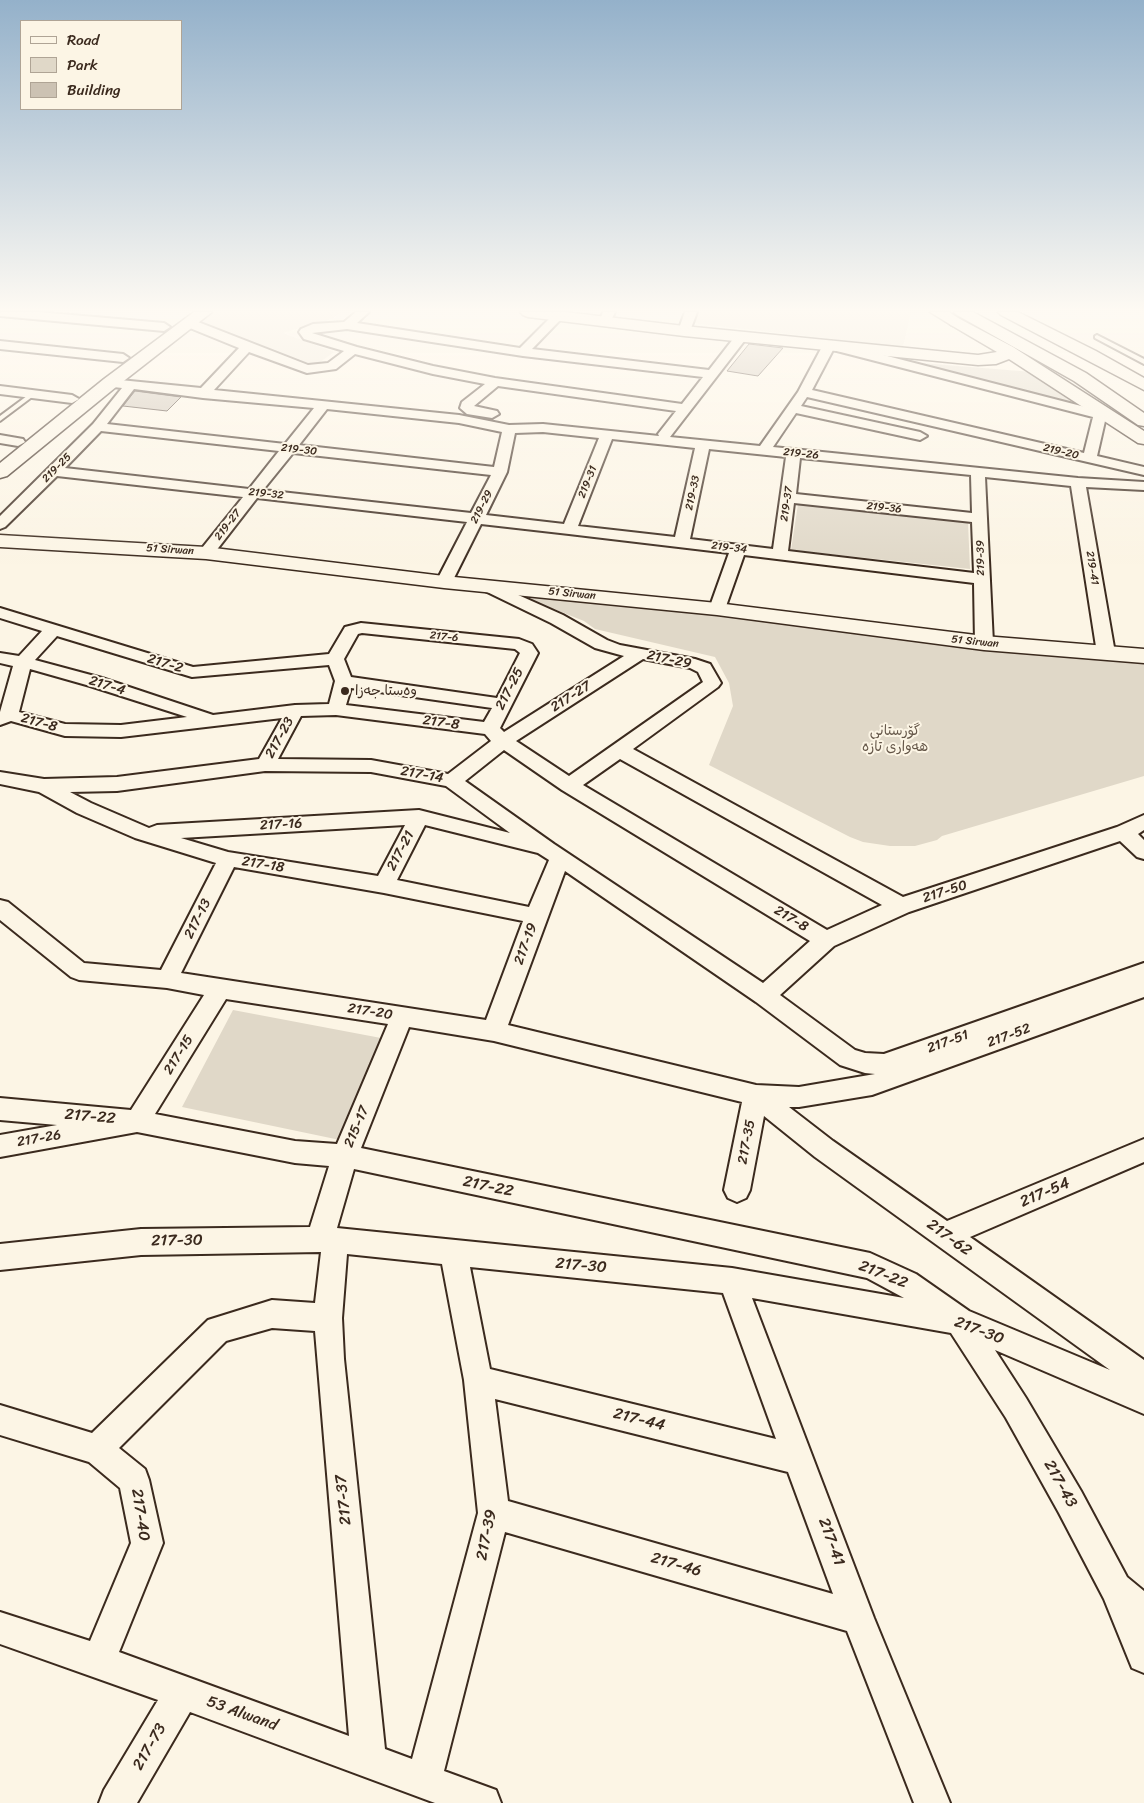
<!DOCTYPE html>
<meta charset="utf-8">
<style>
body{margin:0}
#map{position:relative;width:1144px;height:1803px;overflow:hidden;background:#fcf5e5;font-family:Sriracha,sans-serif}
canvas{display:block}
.legend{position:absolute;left:20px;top:20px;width:162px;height:90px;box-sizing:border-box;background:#fcf5e5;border:1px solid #afa495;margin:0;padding:6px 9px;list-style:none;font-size:15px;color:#3b2a1e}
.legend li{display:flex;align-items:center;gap:10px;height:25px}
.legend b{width:25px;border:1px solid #afa495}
</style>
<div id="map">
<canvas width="1144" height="1803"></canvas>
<ul class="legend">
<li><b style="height:6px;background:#fcf5e5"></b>Road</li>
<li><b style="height:14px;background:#e0d8c8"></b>Park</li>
<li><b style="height:14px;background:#ccc2b3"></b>Building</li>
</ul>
</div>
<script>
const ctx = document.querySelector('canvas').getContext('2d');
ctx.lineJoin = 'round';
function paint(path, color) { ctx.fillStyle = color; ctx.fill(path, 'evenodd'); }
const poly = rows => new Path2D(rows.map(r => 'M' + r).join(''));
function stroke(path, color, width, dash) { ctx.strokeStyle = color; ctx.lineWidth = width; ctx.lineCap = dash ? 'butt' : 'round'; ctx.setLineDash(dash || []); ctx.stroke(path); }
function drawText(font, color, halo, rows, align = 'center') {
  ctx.font = font + ' Sriracha,"Playpen Sans Arabic",sans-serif'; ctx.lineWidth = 4; ctx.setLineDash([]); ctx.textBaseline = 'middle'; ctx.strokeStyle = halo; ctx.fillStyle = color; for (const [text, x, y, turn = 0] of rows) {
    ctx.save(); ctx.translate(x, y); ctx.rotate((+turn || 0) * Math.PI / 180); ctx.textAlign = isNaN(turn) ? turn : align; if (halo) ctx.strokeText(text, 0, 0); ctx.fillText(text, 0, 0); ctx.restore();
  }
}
const built = poly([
 [213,312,341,312,332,319,283,333,334,352,319,363,311,364,197,325],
 [695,312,911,312,903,347,691,323]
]);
const green = poly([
 [896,361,1032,372,1091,409],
 [798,504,968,522,970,569,791,550],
 [525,591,1144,659,1144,776,942,836,937,840,915,846,890,846,863,842,850,837,709,765,733,706,729,683,715,657,595,629,584,621,526,598],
 [233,1010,381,1038,340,1140,182,1107]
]);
const building = poly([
 [749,344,783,348,758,376,727,371,749,344],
 [135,391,181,397,167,411,123,406,135,391]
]);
const lane = poly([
 [1097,335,1144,359,1144,364,1095,338,1095,336,1097,335],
 [31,393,36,394,0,421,0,416,31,393]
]);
const street = poly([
 [0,312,38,312,164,323,170,327,164,331,0,316,0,312],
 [356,312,369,312,357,323,520,348,555,313,561,312,565,315,563,317,532,349,709,370,737,334,745,334,747,337,745,340,670,437,760,446,798,392,823,345,829,341,1120,416,1122,419,1120,422,1115,423,1105,421,1097,456,1144,467,1144,475,807,397,801,406,920,432,927,436,920,440,796,413,773,447,1078,478,1144,482,1144,490,1086,487,1115,653,1112,657,1106,658,1100,657,1097,653,1071,486,985,477,993,643,990,647,984,648,978,647,975,643,974,583,744,555,725,609,723,613,717,614,711,613,709,609,729,553,569,534,481,524,452,582,450,585,444,587,438,585,436,582,467,522,257,498,212,556,206,558,200,556,198,553,243,497,57,476,5,527,0,529,0,516,93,424,122,388,105,386,104,383,105,380,110,379,201,388,239,348,185,326,183,323,185,320,193,320,308,365,328,363,344,351,304,339,299,332,301,329,313,324,344,322,356,312],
 [347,329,523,356,703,377,682,404,495,378,433,366,357,347,312,333,347,329],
 [833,350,1093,417,1084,453,812,390,833,350],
 [249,352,307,373,336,369,355,354,433,374,485,384,462,402,460,408,467,414,492,418,499,414,497,411,474,406,498,386,676,411,658,434,659,436,543,424,509,425,459,415,214,390,249,352],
 [134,389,203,398,314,408,285,444,107,424,134,389],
 [327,409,459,423,502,432,494,467,299,445,327,409],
 [101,431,279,451,249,489,65,468,101,431],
 [543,432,599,438,564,524,486,515,507,472,515,433,543,432],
 [612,439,695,448,675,537,578,526,612,439],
 [709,449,786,457,773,549,690,539,709,449],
 [293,453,491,475,471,513,263,490,293,453],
 [800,458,971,475,972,513,796,494,800,458],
 [794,503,972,522,974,573,788,551,794,503],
 [603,312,615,312,610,323,606,324,600,320,603,312],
 [685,312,697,312,690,331,684,335,678,331,685,312],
 [0,341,123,354,129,358,123,362,0,349,0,341],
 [0,386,72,395,79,399,72,403,0,394,0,386],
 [0,435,23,439,25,442,18,446,0,443,0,435],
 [487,581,563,615,607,640,620,645,695,659,710,664,721,683,718,687,633,749,903,897,1117,827,1144,815,1144,830,1138,834,1144,840,1144,859,1137,857,1120,841,909,912,834,946,780,995,855,1050,865,1053,884,1054,1144,963,1144,997,872,1095,799,1107,789,1107,833,1141,947,1221,1144,1139,1144,1162,970,1237,1144,1360,1144,1414,995,1350,1026,1398,1081,1491,1127,1577,1144,1591,1144,1673,1132,1668,1104,1599,1059,1513,1006,1418,951,1333,752,1298,874,1618,950,1803,914,1803,847,1631,505,1532,444,1771,496,1790,501,1803,435,1803,190,1712,137,1803,99,1803,104,1790,158,1700,0,1644,0,1612,90,1641,131,1543,120,1488,89,1462,0,1435,0,1405,92,1433,208,1320,272,1300,315,1303,321,1252,141,1255,0,1270,0,1244,141,1229,310,1227,329,1166,295,1163,137,1132,0,1157,0,1135,57,1125,0,1120,0,1098,131,1110,204,995,167,988,79,980,71,977,0,920,0,900,8,902,84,963,161,970,216,863,135,838,77,813,39,792,0,784,0,772,44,779,117,777,259,759,282,718,121,737,65,736,11,721,0,725,0,712,13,666,0,663,0,653,19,656,42,631,0,618,0,608,193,667,329,654,345,627,361,623,519,639,532,644,538,653,500,728,504,732,624,656,595,648,551,623,481,589,479,586,481,583,487,581],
 [362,633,515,649,520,653,497,698,351,677,344,659,358,634,362,633],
 [57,636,192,677,329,665,335,681,329,704,295,705,213,715,102,678,35,660,57,636],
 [643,659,690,668,698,672,703,682,569,776,516,741,643,659],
 [30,669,90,686,187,717,121,725,65,724,19,712,30,669],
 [351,688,492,708,484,722,346,705,351,688],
 [336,715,485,734,491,741,448,774,371,760,278,759,301,716,336,715],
 [504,750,562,790,810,941,763,983,554,844,465,781,504,750],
 [620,759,882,905,827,930,583,785,620,759],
 [265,771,371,772,446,786,510,833,419,810,157,825,149,828,91,803,70,792,117,791,265,771],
 [405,825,378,876,228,852,181,838,405,825],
 [425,825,538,853,549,860,529,907,397,880,425,825],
 [234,867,384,893,523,921,486,1020,181,973,234,867],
 [565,871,756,1002,840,1065,865,1073,875,1074,799,1087,756,1085,508,1025,565,871],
 [226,999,388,1024,337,1144,295,1141,155,1114,226,999],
 [409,1027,494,1041,742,1102,724,1190,728,1198,737,1202,746,1198,750,1190,764,1116,815,1157,1110,1370,969,1311,916,1274,870,1253,361,1148,409,1027],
 [354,1169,867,1278,904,1298,732,1268,337,1228,354,1169],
 [347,1254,442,1264,464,1380,478,1513,412,1759,385,1749,344,1359,342,1318,347,1254],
 [470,1267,723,1293,776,1439,490,1369,470,1267],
 [272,1328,315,1331,349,1736,119,1652,163,1543,149,1480,145,1469,119,1448,226,1341,272,1328],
 [495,1399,788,1472,833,1594,508,1501,495,1399]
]);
const secondary = poly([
 [194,312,212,312,116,387,7,476,0,478,0,463,104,379,194,312],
 [520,312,565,312,684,326,978,355,997,352,951,325,948,322,951,319,956,317,1013,347,1144,431,1144,444,1138,443,1009,359,996,364,978,365,684,336,528,317,523,315,520,312],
 [0,535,206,547,444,576,717,603,984,636,1144,649,1144,663,984,650,717,615,444,588,206,559,0,547,0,535]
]);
const primary = poly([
 [930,312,949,312,964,322,961,325,956,327,951,325,930,312],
 [998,312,1018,312,1096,351,1144,378,1144,390,1001,315,998,312]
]);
const highway = poly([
 [954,312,973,312,1086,373,1144,413,1144,426,1138,425,1074,381,957,315,954,312]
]);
const markers = [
 [345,691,5,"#3b2a1e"]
];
const farStreetnames = [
 ["219-30",299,450,6],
 ["219-20",1061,452,13],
 ["219-26",801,454,6],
 ["219-25",57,468,-45],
 ["219-31",588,482,-68],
 ["219-33",693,493,-78],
 ["219-32",266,494,6],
 ["219-37",787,504,-82],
 ["219-29",482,507,-63],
 ["219-36",884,508,6],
 ["219-27",228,525,-52],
 ["219-34",729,548,7],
 ["51 Sirwan",170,550,4],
 ["219-39",981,558,-91],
 ["219-41",1092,568,81],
 ["51 Sirwan",572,594,6],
 ["217-6",444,637,6],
 ["51 Sirwan",975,642,6]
];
const streetNames = [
 ["217-29",669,660,12],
 ["217-2",165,664,17],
 ["217-4",107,686,17],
 ["217-25",510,689,-63],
 ["217-27",571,697,-33],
 ["217-8",39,723,15],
 ["217-8",441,723,8],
 ["217-23",280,738,-61],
 ["217-14",422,775,10],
 ["217-16",281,825,-3],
 ["217-21",401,851,-62],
 ["217-18",263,865,9],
 ["217-50",945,892,-18],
 ["217-13",198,919,-63],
 ["217-8",791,919,31],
 ["217-19",526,944,-70],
 ["217-20",370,1012,9],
 ["217-52",1009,1036,-20],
 ["217-51",948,1042,-20],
 ["217-15",179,1055,-58],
 ["215-17",357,1127,-67],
 ["217-26",39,1139,-10],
 ["217-35",747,1142,-79]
];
const poiNames = [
 ["وەستا جەزا",355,691]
];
const parkNames = [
 ["گۆڕستانی",895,731],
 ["هەواری تازە",895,747]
];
const nearStreetnames = [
 ["217-22",90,1117,5],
 ["217-22",488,1187,12],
 ["217-54",1045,1193,-23],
 ["217-62",949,1238,36],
 ["217-30",177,1241,-1],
 ["217-30",581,1266,5],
 ["217-22",883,1275,22],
 ["217-30",979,1331,21],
 ["217-44",639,1420,14],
 ["217-43",1060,1484,61],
 ["217-37",344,1500,-96],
 ["217-40",140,1515,81],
 ["217-39",487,1535,-79],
 ["217-41",831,1542,70],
 ["217-46",676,1565,16],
 ["53 Alwand",242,1714,20],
 ["217-73",150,1747,-60]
];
paint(built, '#eee6d6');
paint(green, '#e0d8c8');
paint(building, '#ccc2b3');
stroke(building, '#3b2a1e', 1);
stroke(lane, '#3b2a1e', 4);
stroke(street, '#3b2a1e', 4);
stroke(secondary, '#3b2a1e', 3);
stroke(primary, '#3b2a1e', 3);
stroke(highway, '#3b2a1e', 3);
paint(lane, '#fcf5e5');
paint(street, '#fcf5e5');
paint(secondary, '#fcf5e5');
paint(primary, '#fcf5e5');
paint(highway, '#fcf5e5');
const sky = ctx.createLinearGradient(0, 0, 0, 564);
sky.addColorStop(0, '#94b1ca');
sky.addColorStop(0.55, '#fefaf3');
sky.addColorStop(1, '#fefaf300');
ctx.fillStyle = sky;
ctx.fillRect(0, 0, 1144, 564);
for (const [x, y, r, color] of markers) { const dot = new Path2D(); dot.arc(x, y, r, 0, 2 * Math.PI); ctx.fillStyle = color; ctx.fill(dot); stroke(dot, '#fcf5e5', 2); }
drawText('11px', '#3b2a1e', '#fcf5e5', farStreetnames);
drawText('14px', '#3b2a1e', '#fcf5e5', streetNames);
drawText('14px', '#3b2a1e', '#fcf5e5', poiNames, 'left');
drawText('14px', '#645648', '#fcf5e5', parkNames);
drawText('16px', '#3b2a1e', '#fcf5e5', nearStreetnames);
</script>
